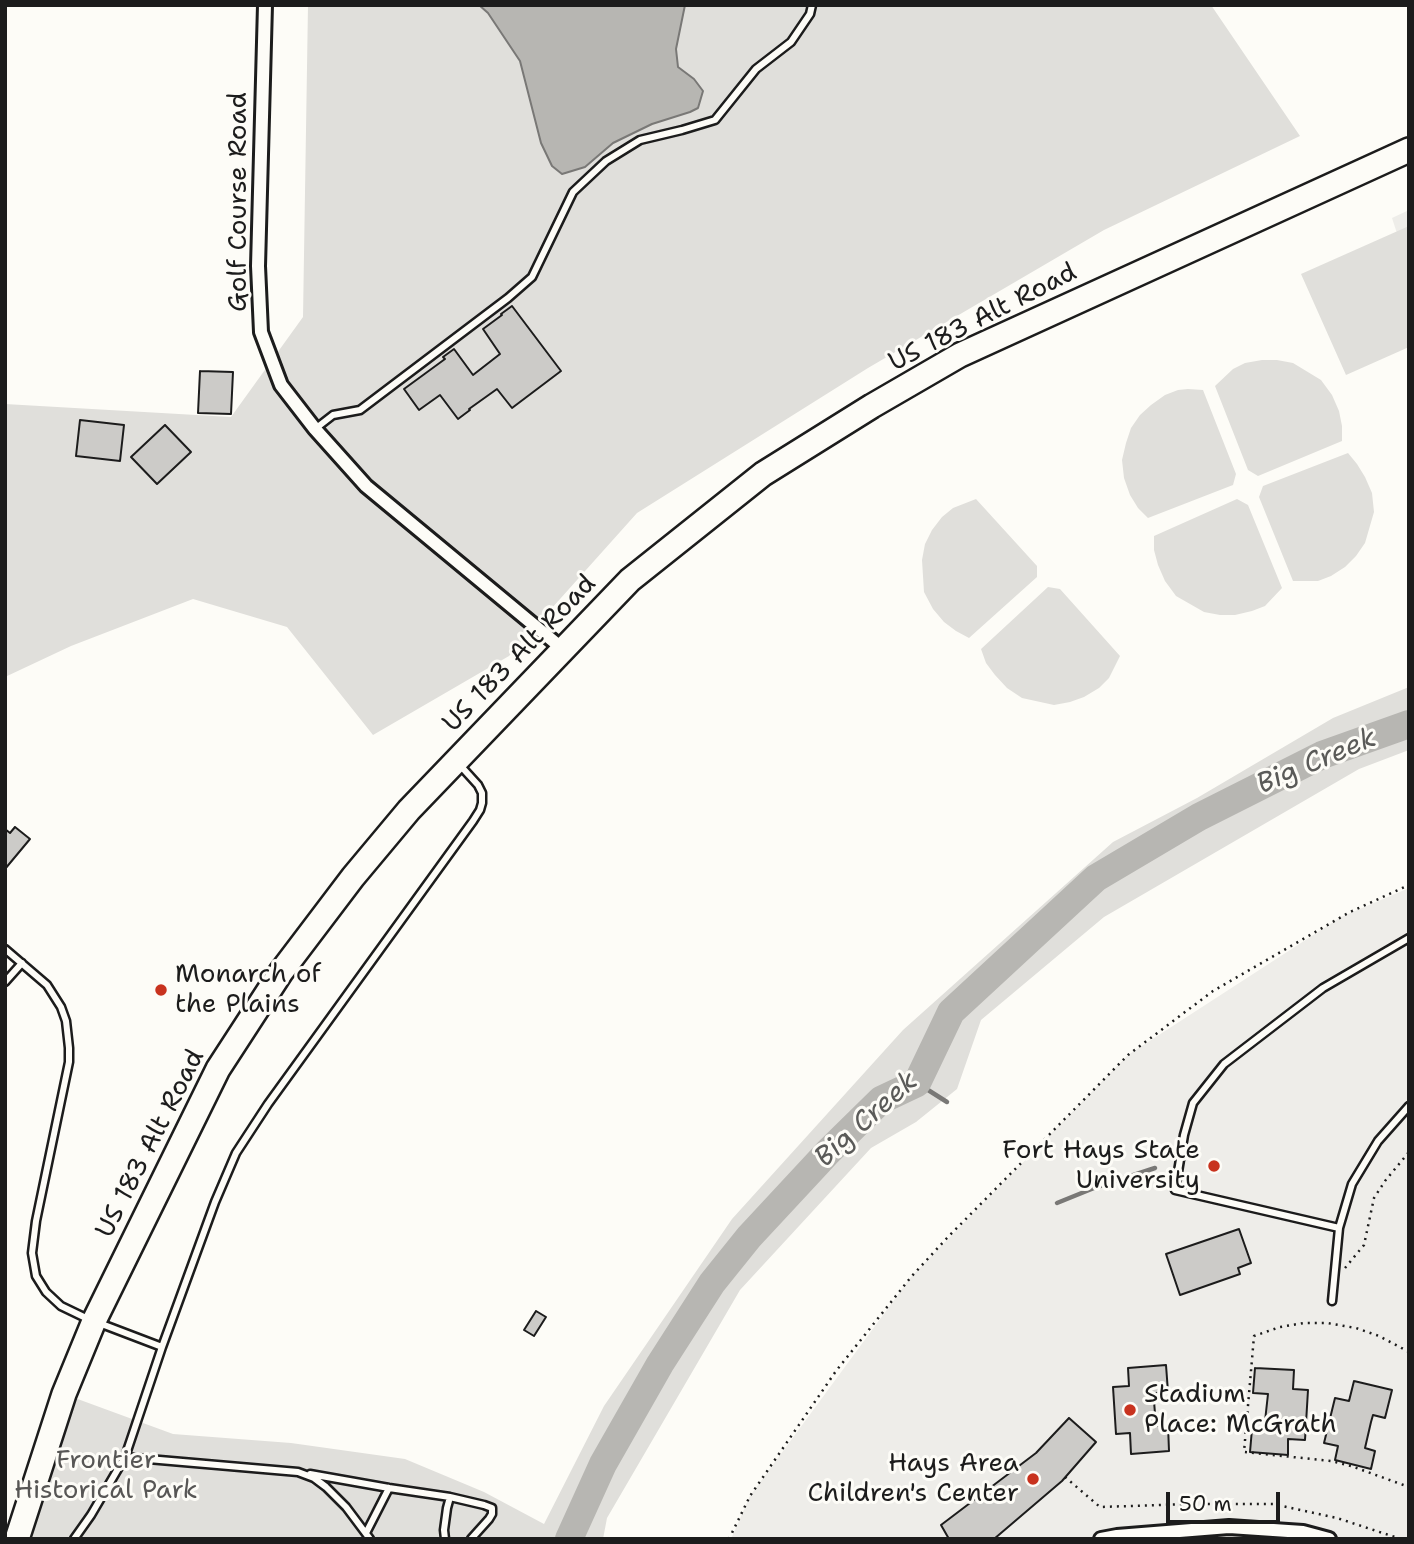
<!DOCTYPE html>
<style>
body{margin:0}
#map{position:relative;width:1414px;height:1544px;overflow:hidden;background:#fdfcf7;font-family:"Shantell Sans",sans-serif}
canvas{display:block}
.frame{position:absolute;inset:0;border:7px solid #1c1c1c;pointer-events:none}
.scale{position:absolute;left:1166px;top:1492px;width:114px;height:32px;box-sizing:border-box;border:4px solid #1c1c1c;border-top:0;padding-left:9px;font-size:21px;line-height:24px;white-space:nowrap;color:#1c1c1c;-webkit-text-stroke:5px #fdfcf7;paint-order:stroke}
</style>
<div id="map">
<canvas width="1414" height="1544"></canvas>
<div class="frame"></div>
<div class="scale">50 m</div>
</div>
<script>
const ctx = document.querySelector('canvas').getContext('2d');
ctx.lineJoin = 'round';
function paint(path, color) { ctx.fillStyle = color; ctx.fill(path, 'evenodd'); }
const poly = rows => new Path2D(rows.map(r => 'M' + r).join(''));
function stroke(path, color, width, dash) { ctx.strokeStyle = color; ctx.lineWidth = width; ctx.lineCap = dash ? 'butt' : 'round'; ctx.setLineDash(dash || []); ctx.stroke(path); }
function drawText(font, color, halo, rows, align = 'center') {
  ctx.font = font + ' "Shantell Sans",sans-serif'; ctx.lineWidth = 6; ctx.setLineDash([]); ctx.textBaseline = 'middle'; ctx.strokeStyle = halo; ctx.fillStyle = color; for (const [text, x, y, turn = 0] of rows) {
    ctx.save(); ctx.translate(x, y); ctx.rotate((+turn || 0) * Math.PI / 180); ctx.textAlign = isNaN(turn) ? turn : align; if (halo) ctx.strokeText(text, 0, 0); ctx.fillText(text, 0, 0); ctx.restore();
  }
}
const built = poly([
 [1409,210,1409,270,1392,218],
 [1409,888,1409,1539,731,1539,750,1496,911,1277,1128,1055,1341,917]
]);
const green = poly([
 [308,5,1211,5,1300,136,1104,230,868,368,637,513,509,656,373,735,287,627,193,599,71,646,5,677,5,404,231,417,303,317],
 [1409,226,1409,347,1346,375,1301,274],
 [1262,360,1277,360,1293,363,1321,380,1332,395,1339,411,1342,426,1342,441,1258,476,1248,470,1215,386,1233,369,1245,363],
 [1188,389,1203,390,1236,474,1233,485,1148,518,1138,508,1130,495,1124,478,1122,460,1126,443,1131,428,1140,415,1151,405,1165,395,1178,390],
 [1348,453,1357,464,1365,477,1372,493,1374,512,1365,543,1356,556,1345,567,1331,576,1318,581,1293,581,1259,497,1263,486],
 [976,499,1037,566,1037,577,969,638,956,631,944,622,933,609,924,592,922,560,925,544,932,530,942,517,953,508],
 [1237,499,1248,505,1282,588,1265,606,1252,611,1235,615,1220,615,1204,612,1176,596,1165,581,1158,565,1154,550,1154,536],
 [1048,587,1060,589,1120,656,1109,678,1099,688,1084,697,1070,702,1054,705,1022,698,1007,688,995,675,986,663,981,649],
 [1409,687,1409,750,1359,769,1104,917,981,1020,957,1089,916,1122,871,1148,740,1290,607,1518,603,1539,21,1539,64,1394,173,1434,291,1443,405,1459,484,1492,544,1524,604,1406,732,1219,903,1030,1113,842,1197,798,1333,718]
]);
const water = poly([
 [479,5,685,5,676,49,678,67,694,79,703,91,698,108,690,112,652,124,613,143,585,167,562,174,552,166,541,143,520,61,488,13,479,5]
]);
const stream = poly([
 [917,1083,947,1102],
 [1057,1203,1094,1188,1155,1168]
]);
const river = poly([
 [569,1539,603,1464,660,1364,712,1283,749,1237,828,1152,881,1100,917,1083,951,1012,1096,878,1199,817,1322,755,1409,724]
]);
const building = poly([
 [512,306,561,371,512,408,497,389,469,409,470,410,458,419,440,395,419,410,404,389,445,359,443,357,454,349,473,375,500,354,483,329,502,315,501,314,512,306],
 [200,371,233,372,231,414,198,413,200,371],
 [80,420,124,425,120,461,76,456,80,420],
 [165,425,191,452,157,484,131,457,165,425],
 [15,827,30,839,5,869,5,829,10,833,15,827],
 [1239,1229,1251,1263,1238,1268,1240,1274,1180,1295,1166,1254,1239,1229],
 [536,1311,546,1317,534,1336,524,1330,536,1311],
 [1166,1365,1168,1392,1156,1393,1156,1401,1154,1401,1156,1426,1168,1425,1169,1451,1131,1454,1130,1433,1116,1434,1113,1387,1129,1386,1128,1368,1166,1365],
 [1255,1368,1294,1370,1293,1389,1308,1390,1305,1440,1288,1439,1288,1455,1250,1452,1252,1429,1264,1430,1268,1394,1253,1393,1255,1368],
 [1354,1381,1392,1390,1385,1418,1373,1415,1371,1422,1365,1448,1375,1451,1371,1469,1335,1460,1338,1446,1324,1443,1335,1398,1349,1401,1354,1381],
 [1069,1418,1096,1442,1062,1481,994,1539,949,1539,941,1525,1036,1453,1069,1418]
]);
const path = poly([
 [1345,1268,1364,1245,1374,1198,1385,1181,1409,1152],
 [1409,1352,1379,1336,1356,1328,1327,1323,1304,1323,1280,1327,1254,1336,1244,1452,1331,1461,1351,1466,1409,1487],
 [1065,1477,1100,1507,1190,1504,1273,1504,1337,1518,1401,1539],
 [729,1539,750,1496,836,1371,911,1277,947,1238,1128,1055,1213,991,1350,912,1409,885]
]);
const lane = poly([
 [315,429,333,415,360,410,508,298,532,277,573,192,606,161,640,140,682,130,715,120,756,69,791,42,810,14,812,5],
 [1409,938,1323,988,1224,1064,1193,1103,1184,1135,1175,1190,1339,1228,1352,1184,1378,1141,1409,1106],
 [5,949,47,985,61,1007,66,1021,69,1048,69,1062,36,1221,32,1253,36,1276,46,1292,61,1306,88,1319],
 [5,982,22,963],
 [1332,1301,1339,1228],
 [99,1323,162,1347],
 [125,1457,298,1472,314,1478,326,1487,346,1507,370,1539],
 [310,1474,389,1488,450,1497,484,1505,492,1508,492,1514,489,1519,471,1539],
 [366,1533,389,1488],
 [74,1539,91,1515,125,1457,162,1347,215,1202,236,1153,268,1104,473,821,480,810,482,803,482,793,478,785,458,763],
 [445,1539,444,1530,447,1508,450,1497]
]);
const street = poly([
 [265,5,258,266,261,332,281,385,315,429,366,486,564,650],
 [1101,1539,1117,1536,1229,1527,1303,1532,1329,1539]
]);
const highway = poly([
 [17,1539,64,1394,94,1321,218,1069,281,972,353,877,409,810,630,580,763,474,872,406,960,355,1409,150]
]);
const markers = [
 [161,990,7,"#c8321e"],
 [1214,1166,7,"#c8321e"],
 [1130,1410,7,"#c8321e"],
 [1033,1479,7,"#c8321e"]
];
const streetNames = [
 ["Golf Course Road",239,202,-90],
 ["US 183 Alt Road",983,318,-27],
 ["US 183 Alt Road",520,654,-46],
 ["US 183 Alt Road",151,1144,-63]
];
const poiNames = [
 ["Monarch of",175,975],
 ["the Plains",175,1005],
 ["Fort Hays State",1200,1151,"right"],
 ["University",1200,1181,"right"],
 ["Stadium",1144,1395],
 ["Place: McGrath",1144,1425],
 ["Hays Area",1019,1464,"right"],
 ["Children's Center",1019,1494,"right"]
];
const parkNames = [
 ["Frontier",106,1461],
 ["Historical Park",106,1491]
];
const waterNames = [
 ["Big Creek",1317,762,-23],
 ["Big Creek",867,1120,-42]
];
paint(built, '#eeede9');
paint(green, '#e0dfdb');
paint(water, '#b7b6b2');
stroke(water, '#797876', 2);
stroke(stream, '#797876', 4.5);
stroke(river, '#b7b6b2', 28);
paint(building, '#cccbc8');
stroke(building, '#1c1c1c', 2);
stroke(lane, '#1c1c1c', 11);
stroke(street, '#1c1c1c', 18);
stroke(highway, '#1c1c1c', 28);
stroke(path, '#1c1c1c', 2.5, [2, 5]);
stroke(lane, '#fdfcf7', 6);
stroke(street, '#fdfcf7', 12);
stroke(highway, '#fdfcf7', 23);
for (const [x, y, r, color] of markers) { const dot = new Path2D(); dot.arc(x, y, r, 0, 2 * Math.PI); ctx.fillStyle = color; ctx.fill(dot); stroke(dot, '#fdfcf7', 2.5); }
drawText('26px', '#1c1c1c', '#fdfcf7', streetNames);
drawText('26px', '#1c1c1c', '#fdfcf7', poiNames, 'left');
drawText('26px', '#575655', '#fdfcf7', parkNames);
drawText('italic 28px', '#5a5a58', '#fdfcf7', waterNames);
</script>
